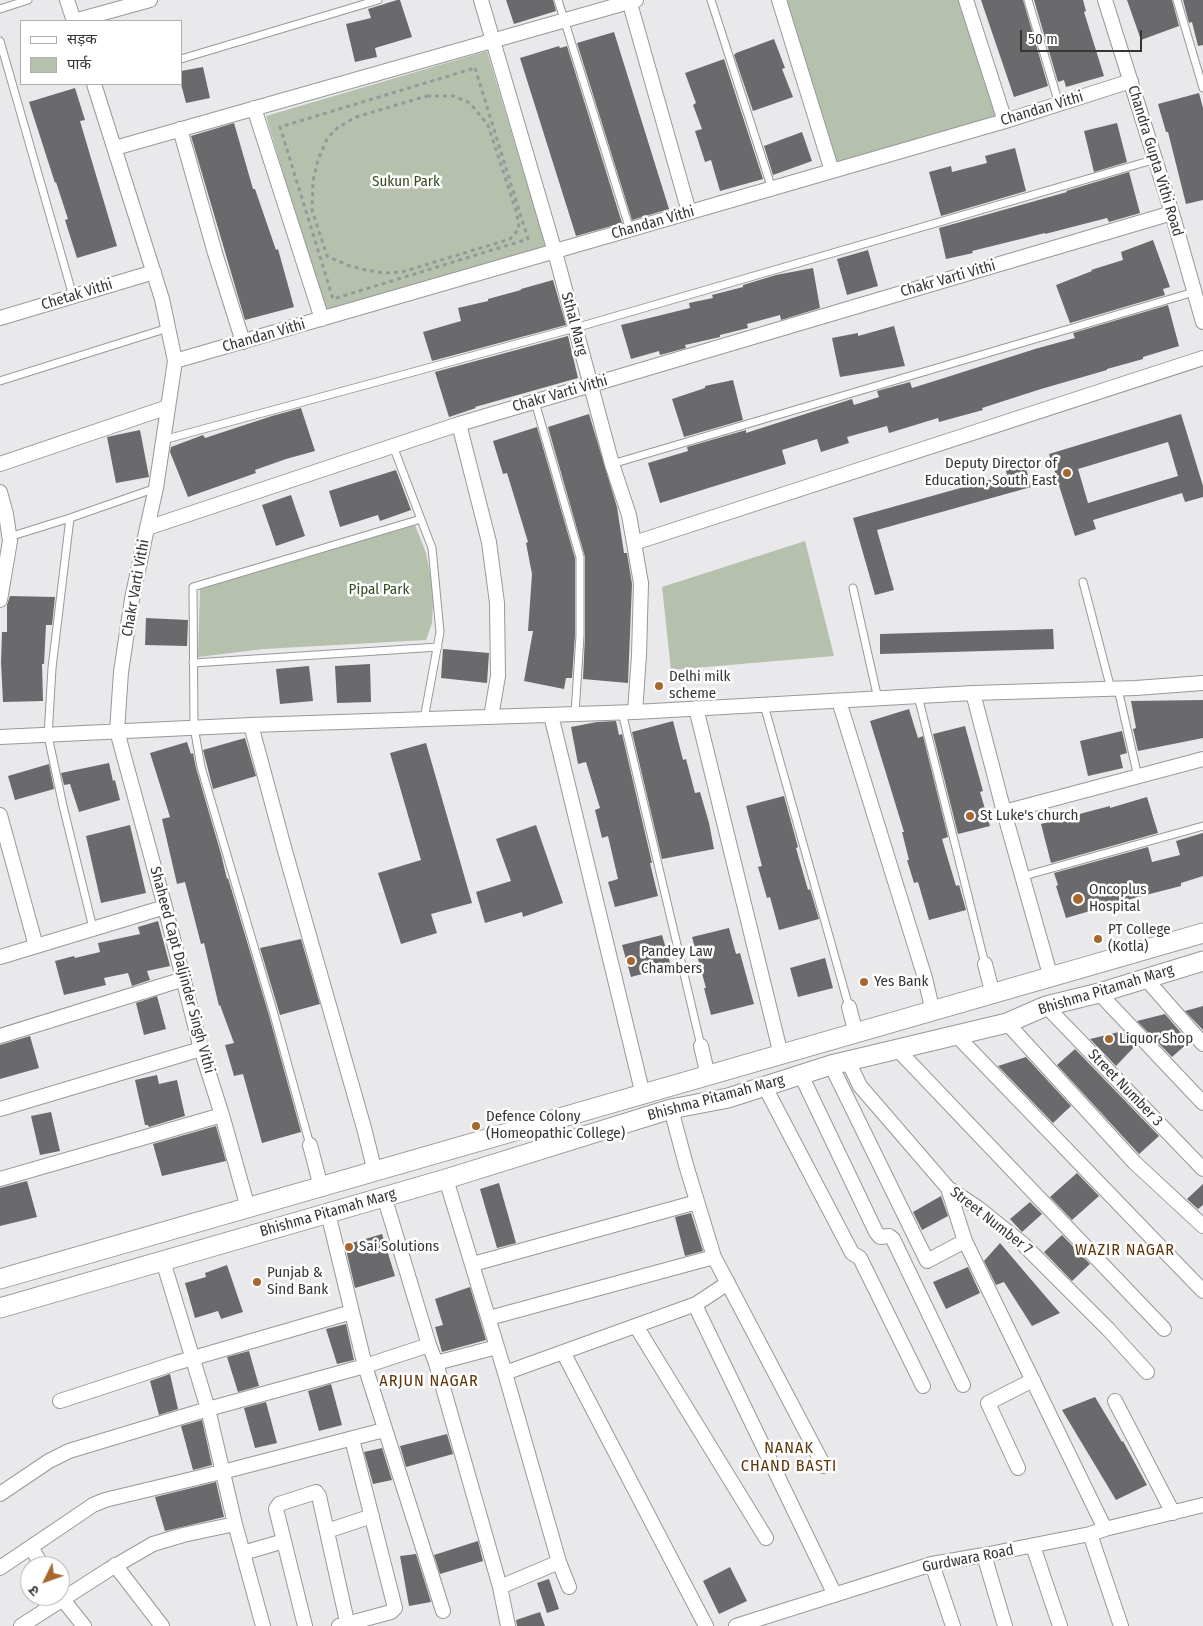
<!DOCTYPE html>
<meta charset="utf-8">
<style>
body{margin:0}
#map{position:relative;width:1203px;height:1626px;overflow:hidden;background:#e9e9eb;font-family:"Fira Sans Condensed","Noto Sans Devanagari",sans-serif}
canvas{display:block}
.legend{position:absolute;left:20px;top:20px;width:162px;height:65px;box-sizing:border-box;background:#fff;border:1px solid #afafaf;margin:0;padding:6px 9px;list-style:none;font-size:15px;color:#363637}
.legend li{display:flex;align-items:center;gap:10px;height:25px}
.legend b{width:25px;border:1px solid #afafaf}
.north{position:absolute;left:20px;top:1556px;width:50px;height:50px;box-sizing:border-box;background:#fff;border:1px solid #afafaf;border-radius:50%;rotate:228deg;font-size:14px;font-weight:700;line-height:20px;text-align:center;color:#363637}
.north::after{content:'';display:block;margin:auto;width:18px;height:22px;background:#a6682e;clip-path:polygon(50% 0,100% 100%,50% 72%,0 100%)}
.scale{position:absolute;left:1020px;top:30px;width:122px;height:22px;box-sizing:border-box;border:2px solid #363637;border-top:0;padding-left:6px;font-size:15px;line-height:18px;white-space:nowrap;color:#363637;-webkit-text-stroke:4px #fff;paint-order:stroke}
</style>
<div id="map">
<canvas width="1203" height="1626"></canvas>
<ul class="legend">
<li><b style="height:6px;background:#fff"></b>सड़क</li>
<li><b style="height:14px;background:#b5c1ad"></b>पार्क</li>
</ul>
<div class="north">उ</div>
<div class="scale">50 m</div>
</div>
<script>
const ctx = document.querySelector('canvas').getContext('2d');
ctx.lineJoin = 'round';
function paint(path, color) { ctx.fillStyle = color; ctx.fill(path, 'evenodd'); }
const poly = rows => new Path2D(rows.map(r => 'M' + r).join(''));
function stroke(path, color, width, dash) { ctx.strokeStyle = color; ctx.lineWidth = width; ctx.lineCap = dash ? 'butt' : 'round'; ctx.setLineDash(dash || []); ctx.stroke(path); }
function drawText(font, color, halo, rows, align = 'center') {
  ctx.font = font + ' "Fira Sans Condensed",sans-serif'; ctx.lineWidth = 5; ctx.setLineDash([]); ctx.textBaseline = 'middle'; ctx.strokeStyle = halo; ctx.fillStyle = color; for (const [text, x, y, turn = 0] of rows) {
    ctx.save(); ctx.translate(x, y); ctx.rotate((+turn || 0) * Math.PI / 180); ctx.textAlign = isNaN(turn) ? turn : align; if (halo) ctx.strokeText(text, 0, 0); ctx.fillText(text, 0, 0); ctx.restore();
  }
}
const green = poly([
 [779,0,966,0,1005,121,832,171],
 [487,51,546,247,325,313,266,116],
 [415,525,426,553,431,578,433,604,432,623,426,640,264,649,198,657,200,589],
 [805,541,834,656,671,670,662,587]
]);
const building = poly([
 [397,0,400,0,412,37,375,48,377,57,355,62,346,24,371,18,368,9],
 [506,0,553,0,556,11,514,24],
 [981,0,1023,0,1048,86,1014,97],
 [1034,0,1083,0,1086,11,1084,12,1104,76,1066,87,1064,80,1058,82],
 [1127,0,1172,0,1179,26,1141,40],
 [1183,0,1203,0,1203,45,1198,46,1192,22,1189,23],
 [614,32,669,209,632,220,577,43],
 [774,39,785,68,782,69,793,97,753,111,734,55,736,53],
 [559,46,560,48,567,46,622,223,576,236,520,58],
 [724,59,763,179,720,191,711,160,705,162,695,131,702,129,693,105,696,103,685,73],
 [203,67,210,98,186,103,181,84,181,71],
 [75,88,85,120,80,121,117,246,77,258,65,220,68,219,56,182,55,183,29,102],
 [1199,93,1203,108,1203,200,1186,204,1168,132,1166,132,1158,104],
 [234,123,253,189,255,189,276,250,278,249,294,307,245,320,191,136],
 [1117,123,1127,162,1094,172,1084,131],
 [802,132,812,161,773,175,764,146],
 [1015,148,1026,191,941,216,929,172,951,166,952,172,987,163,985,156],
 [1129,172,1140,213,1109,222,1107,218,1045,234,1045,233,972,251,973,253,946,259,939,228,1067,192,1066,191],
 [1153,240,1170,287,1163,289,1165,295,1070,323,1056,285,1092,271,1091,270,1123,260,1121,252],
 [868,250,878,286,847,295,837,259],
 [813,268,820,308,781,320,780,315,747,324,748,328,720,335,720,337,685,345,686,348,660,355,659,351,631,359,621,325,690,308,689,303,713,298,712,295,743,287,743,285,776,275],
 [553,280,566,325,432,361,423,332,461,321,458,308,488,301,488,299,521,290,521,289],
 [1168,305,1179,346,1143,357,1143,359,1107,369,1107,370,1041,389,982,408,983,410,939,422,938,418,889,433,887,426,847,437,849,443,821,452,817,439,782,450,786,464,660,503,648,463,688,451,687,447,746,430,746,433,852,399,854,405,879,397,877,391,910,382,912,388,941,379,1035,349,1075,338,1073,333],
 [894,326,905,366,840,377,832,338,858,333,858,336],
 [568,336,578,378,475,407,476,408,449,417,435,372],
 [733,380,743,420,684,437,672,399,705,388,705,386],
 [301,408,315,451,286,459,255,470,256,473,188,497,170,452,171,447,203,435,205,438,272,416],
 [589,414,617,507,624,553,627,553,632,584,628,683,583,679,585,635,585,557,548,427],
 [1181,414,1203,486,1203,497,1185,502,1182,493,1093,520,1096,529,1075,536,1049,454],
 [1168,442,1178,476,1088,503,1078,469],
 [537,427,575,558,575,635,572,678,566,678,564,689,524,681,533,631,528,631,532,574,526,543,528,542,507,473,503,474,493,441],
 [140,430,149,477,116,483,107,437],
 [1024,461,1031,487,877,530,894,590,875,595,853,518,1007,475,1005,467],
 [396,470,411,510,380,521,378,515,340,527,329,491],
 [291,495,305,536,276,546,262,505],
 [10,596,55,597,52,625,46,625,44,664,42,664,43,701,3,702,1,662,2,632,7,632,7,605],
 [146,618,188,620,187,646,145,645],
 [1053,629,1054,649,880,654,880,634],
 [443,649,489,653,487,683,441,678],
 [370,664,371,702,337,703,335,666],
 [309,666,313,701,280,704,276,669],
 [1203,700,1203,738,1138,751,1133,729,1136,728,1131,701],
 [909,709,918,738,923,736,948,837,942,839,956,886,959,885,966,910,929,920,918,882,914,883,907,860,909,860,902,832,904,832,870,721],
 [616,721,619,735,622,734,652,863,650,863,658,896,615,907,608,882,618,879,608,836,602,838,595,810,600,808,586,762,578,764,571,727,597,722],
 [673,721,683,760,686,759,695,793,700,792,709,823,714,849,662,859,632,732],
 [965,726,983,791,980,792,990,826,958,834,933,734],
 [1122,731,1127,753,1120,755,1123,768,1088,776,1080,741],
 [245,738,256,776,213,789,203,750],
 [187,742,191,754,193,753,196,768,221,854,227,879,228,878,268,1012,301,1132,262,1143,243,1074,234,1076,225,1045,234,1043,220,1005,219,1006,204,943,201,944,185,882,177,884,162,819,170,817,150,753],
 [426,743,472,903,431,914,437,933,401,944,378,873,421,860,390,753],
 [109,763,113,781,115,780,120,800,79,812,70,784,64,785,61,773],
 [49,764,54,789,15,800,8,776],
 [784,796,798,847,796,848,808,890,810,889,819,919,779,930,770,897,767,898,758,867,762,866,746,806],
 [1147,797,1158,833,1051,863,1041,824,1110,806,1110,808],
 [130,825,146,893,101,903,86,836],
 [536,825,563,903,523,917,522,912,485,923,476,892,511,881,496,839],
 [1203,833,1203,876,1181,883,1181,886,1138,897,1066,918,1056,886,1058,885,1054,873,1148,847,1152,862,1180,855,1176,841],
 [158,921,170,966,147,971,150,980,132,986,128,973,104,978,106,985,64,995,55,961,74,956,75,958,100,952,98,943,140,934,138,927],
 [729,928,736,954,740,953,754,1004,711,1015,704,988,706,988,692,937],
 [662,935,671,966,631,977,622,945],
 [301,939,320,1004,280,1015,260,948],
 [825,958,833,988,798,997,790,968],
 [157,996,166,1029,144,1035,136,1003],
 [1203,1006,1203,1030,1185,1011],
 [1165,1014,1189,1042,1172,1057,1137,1021],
 [1123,1031,1136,1045,1116,1066,1090,1039],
 [30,1036,39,1068,0,1079,0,1045],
 [1075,1049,1159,1136,1139,1154,1057,1065],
 [1026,1057,1071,1106,1053,1123,998,1066],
 [157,1075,159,1084,177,1080,185,1116,149,1127,148,1125,145,1125,135,1080],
 [51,1112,60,1151,40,1155,31,1116],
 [216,1126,226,1161,162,1176,153,1144],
 [1077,1173,1099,1196,1072,1220,1050,1197],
 [27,1181,37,1217,0,1226,0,1188],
 [499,1183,516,1243,497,1248,480,1189],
 [1203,1184,1203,1205,1198,1209,1187,1199],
 [941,1196,948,1216,922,1230,913,1212],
 [1030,1202,1042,1214,1022,1232,1010,1219],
 [691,1213,703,1251,685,1256,675,1217],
 [382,1234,395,1276,355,1288,345,1245],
 [1062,1235,1090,1264,1072,1281,1044,1252],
 [1000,1243,1046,1297,1060,1313,1032,1326,1004,1282,996,1285,984,1261],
 [227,1265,243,1312,221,1319,218,1311,195,1318,185,1283,206,1277,205,1273],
 [968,1267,980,1293,946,1309,933,1282],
 [470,1287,486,1340,442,1352,435,1327,443,1325,435,1299],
 [346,1324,354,1360,337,1364,326,1329],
 [249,1351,259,1386,238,1392,227,1357],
 [170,1374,178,1409,159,1415,150,1381],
 [331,1384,342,1425,319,1431,308,1391],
 [1095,1397,1122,1442,1123,1441,1147,1485,1116,1500,1062,1410],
 [266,1402,277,1443,255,1448,244,1408],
 [202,1420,212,1465,193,1470,181,1426],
 [447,1434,453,1454,406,1467,400,1446],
 [382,1448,392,1480,373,1484,364,1452],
 [216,1482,224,1517,165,1531,155,1497],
 [478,1541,483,1561,440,1574,434,1555],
 [416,1554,431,1602,409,1606,400,1556],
 [730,1567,747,1601,719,1614,703,1581],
 [549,1579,559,1609,547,1613,537,1583],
 [540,1612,545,1626,517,1626,516,1620]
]);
const path = poly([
 [475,68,528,239,333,299,280,127,475,68],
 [427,96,454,96,470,103,488,125,517,214,519,229,510,239,402,272,384,273,361,269,347,265,327,256,312,210,313,181,318,160,327,139,337,128,356,117,427,96]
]);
const service = poly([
 [558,0,630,230],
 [711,0,772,189],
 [1028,0,1059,104],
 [1177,0,1203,88],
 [0,9,28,0],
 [0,41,73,296],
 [181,59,378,0],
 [0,381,168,328],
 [535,402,580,557,580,635,575,714],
 [163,440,575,328,1156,159],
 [393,446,432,548,440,632,424,719],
 [612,464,1194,292],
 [9,537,70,518],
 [1083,582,1111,689],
 [853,588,878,699],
 [193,663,438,647],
 [1118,689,1138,777],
 [918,696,985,964],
 [764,705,849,1007],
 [622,712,701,1046],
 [1024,876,1203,826],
 [93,928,63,806,48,736,52,668,70,518,156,488],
 [310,1145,273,1011,201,767,194,727,193,587,421,519]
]);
const minor = poly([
 [67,0,74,21],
 [481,0,555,252,612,464,629,515,641,583,639,655,635,712],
 [629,0,689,212],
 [779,0,832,171],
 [966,0,1005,121],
 [1105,0,1172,213,1203,322],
 [74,21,150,0],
 [94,84,162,299,175,361,156,488,147,528],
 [254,108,322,319],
 [180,129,215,253,243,342],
 [115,148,636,0],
 [0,318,154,272],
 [175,361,1005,121,1131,81],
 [459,424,489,542,497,603,498,676,491,717],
 [0,464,168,407],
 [0,492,6,514,10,541,0,600],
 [634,543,1203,358],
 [973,693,1004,812,1051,978],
 [839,701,925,978,933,1012],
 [696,708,781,1055],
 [551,715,643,1095],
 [251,725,285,851,364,1128,375,1172],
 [0,737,251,725,635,712,973,693,1136,688,1203,683],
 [1004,812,1203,759],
 [0,815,36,946],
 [0,957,165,907],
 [985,964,993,995],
 [1146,979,1203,1044],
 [1099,993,1203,1103],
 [1046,1006,1203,1169],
 [849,1007,856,1034],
 [1007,1023,1135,1163,1203,1226],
 [0,1036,184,979],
 [957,1036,1203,1291],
 [701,1046,708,1076],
 [898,1050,1164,1329],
 [848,1061,860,1086,948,1188,978,1208,1023,1244,1108,1329,1147,1372],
 [831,1065,927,1261,965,1241],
 [801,1075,876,1232,880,1237,889,1236,893,1239,963,1385],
 [765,1087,852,1253,860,1258,923,1386],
 [0,1109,201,1049],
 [671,1109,686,1165,714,1257,824,1466],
 [310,1145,321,1187],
 [0,1179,222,1115],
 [446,1179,505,1373,559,1562,569,1587],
 [948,1188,965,1241,1105,1529],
 [384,1196,429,1345,436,1363,500,1587,508,1626],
 [248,1208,222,1115,201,1049,165,907,117,731,121,672,132,599,147,528,459,424,1172,213],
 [328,1213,365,1366,443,1611],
 [163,1261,208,1409,235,1524,263,1626],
 [473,1264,697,1202],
 [695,1305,835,1595],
 [489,1318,714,1257],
 [636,1326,766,1538],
 [563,1352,706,1626],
 [436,1363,497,1347],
 [505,1373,696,1304,728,1283],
 [60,1401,176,1363,352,1312],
 [1115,1401,1173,1513],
 [1018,1468,988,1403,1033,1380],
 [0,1494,49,1461,69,1451,208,1409,365,1366,429,1345],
 [327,1531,372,1516],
 [1090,1534,1121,1626],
 [1033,1546,1060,1626],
 [31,1547,42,1566],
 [243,1553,284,1541],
 [984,1555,1005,1626],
 [932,1564,953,1626],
 [115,1565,162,1626],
 [0,1568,93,1505,105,1500,234,1469,384,1430],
 [500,1587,559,1562],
 [60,1596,84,1626],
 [21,1626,108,1570,153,1544,183,1535,235,1524],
 [305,1626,276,1509,279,1504,316,1492,319,1496,348,1626],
 [339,1626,391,1612,395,1608,352,1439],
 [736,1626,932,1564,984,1555,1090,1534,1105,1529,1203,1505]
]);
const secondary = poly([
 [0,1279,1203,933],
 [0,1308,446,1179,671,1109,728,1098,831,1065,1007,1023,1046,1006,1099,993,1203,961]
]);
const markers = [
 [1067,473,5,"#a6682e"],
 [659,686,5,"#a6682e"],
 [970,816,5,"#a6682e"],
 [1078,899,6,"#a6682e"],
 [1098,939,5,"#a6682e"],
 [631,961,5,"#a6682e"],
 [864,982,5,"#a6682e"],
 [1109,1039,5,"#a6682e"],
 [476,1126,5,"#a6682e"],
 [349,1247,5,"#a6682e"],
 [257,1282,5,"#a6682e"]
];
const streetNames = [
 ["Chandan Vithi",1042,109,-17],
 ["Chandra Gupta Vithi Road",1155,161,73],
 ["Chandan Vithi",653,223,-16],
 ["Chakr Varti Vithi",948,279,-16],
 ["Chetak Vithi",77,295,-17],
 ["Sthal Marg",574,324,75],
 ["Chandan Vithi",264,336,-16],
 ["Chakr Varti Vithi",560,394,-16],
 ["Chakr Varti Vithi",136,588,-80],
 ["Shaheed Capt Daljinder Singh Vithi",182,970,75],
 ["Bhishma Pitamah Marg",1106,990,-17],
 ["Street Number 3",1125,1088,46],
 ["Bhishma Pitamah Marg",716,1098,-15],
 ["Bhishma Pitamah Marg",328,1213,-16],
 ["Street Number 7",991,1221,38],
 ["Gurdwara Road",968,1559,-11]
];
const parkNames = [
 ["Sukun Park",406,182],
 ["Pipal Park",379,590]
];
const poiNames = [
 ["Deputy Director of",1057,464,"right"],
 ["Education, South East",1057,481,"right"],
 ["Delhi milk",669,677],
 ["scheme",669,694],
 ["St Luke's church",980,816],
 ["Oncoplus",1089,890],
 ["Hospital",1089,907],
 ["PT College",1108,930],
 ["(Kotla)",1108,947],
 ["Pandey Law",641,952],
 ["Chambers",641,969],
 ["Yes Bank",874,982],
 ["Liquor Shop",1119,1039],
 ["Defence Colony",486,1117],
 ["(Homeopathic College)",486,1134],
 ["Sai Solutions",359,1247],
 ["Punjab &",267,1273],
 ["Sind Bank",267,1290]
];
const neighbourhoodNames = [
 ["WAZIR NAGAR",1125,1251],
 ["ARJUN NAGAR",429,1382],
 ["NANAK",789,1449],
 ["CHAND BASTI",789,1467]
];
paint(green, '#b5c1ad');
paint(building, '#6a6a6c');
stroke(service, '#97989a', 9);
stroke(minor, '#97989a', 16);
stroke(secondary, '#97989a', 21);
stroke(path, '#98989a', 3, [4, 4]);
stroke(service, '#fff', 7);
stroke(minor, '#fff', 14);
stroke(secondary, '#fff', 19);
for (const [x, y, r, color] of markers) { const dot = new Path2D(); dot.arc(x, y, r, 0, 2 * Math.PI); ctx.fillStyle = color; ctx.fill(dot); stroke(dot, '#fff', 2); }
drawText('15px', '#363637', '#fff', streetNames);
drawText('15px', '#354c22', '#fff', parkNames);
drawText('15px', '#363637', '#fff', poiNames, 'left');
ctx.letterSpacing = '1px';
drawText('16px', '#5e3409', '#fff', neighbourhoodNames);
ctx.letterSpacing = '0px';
</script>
